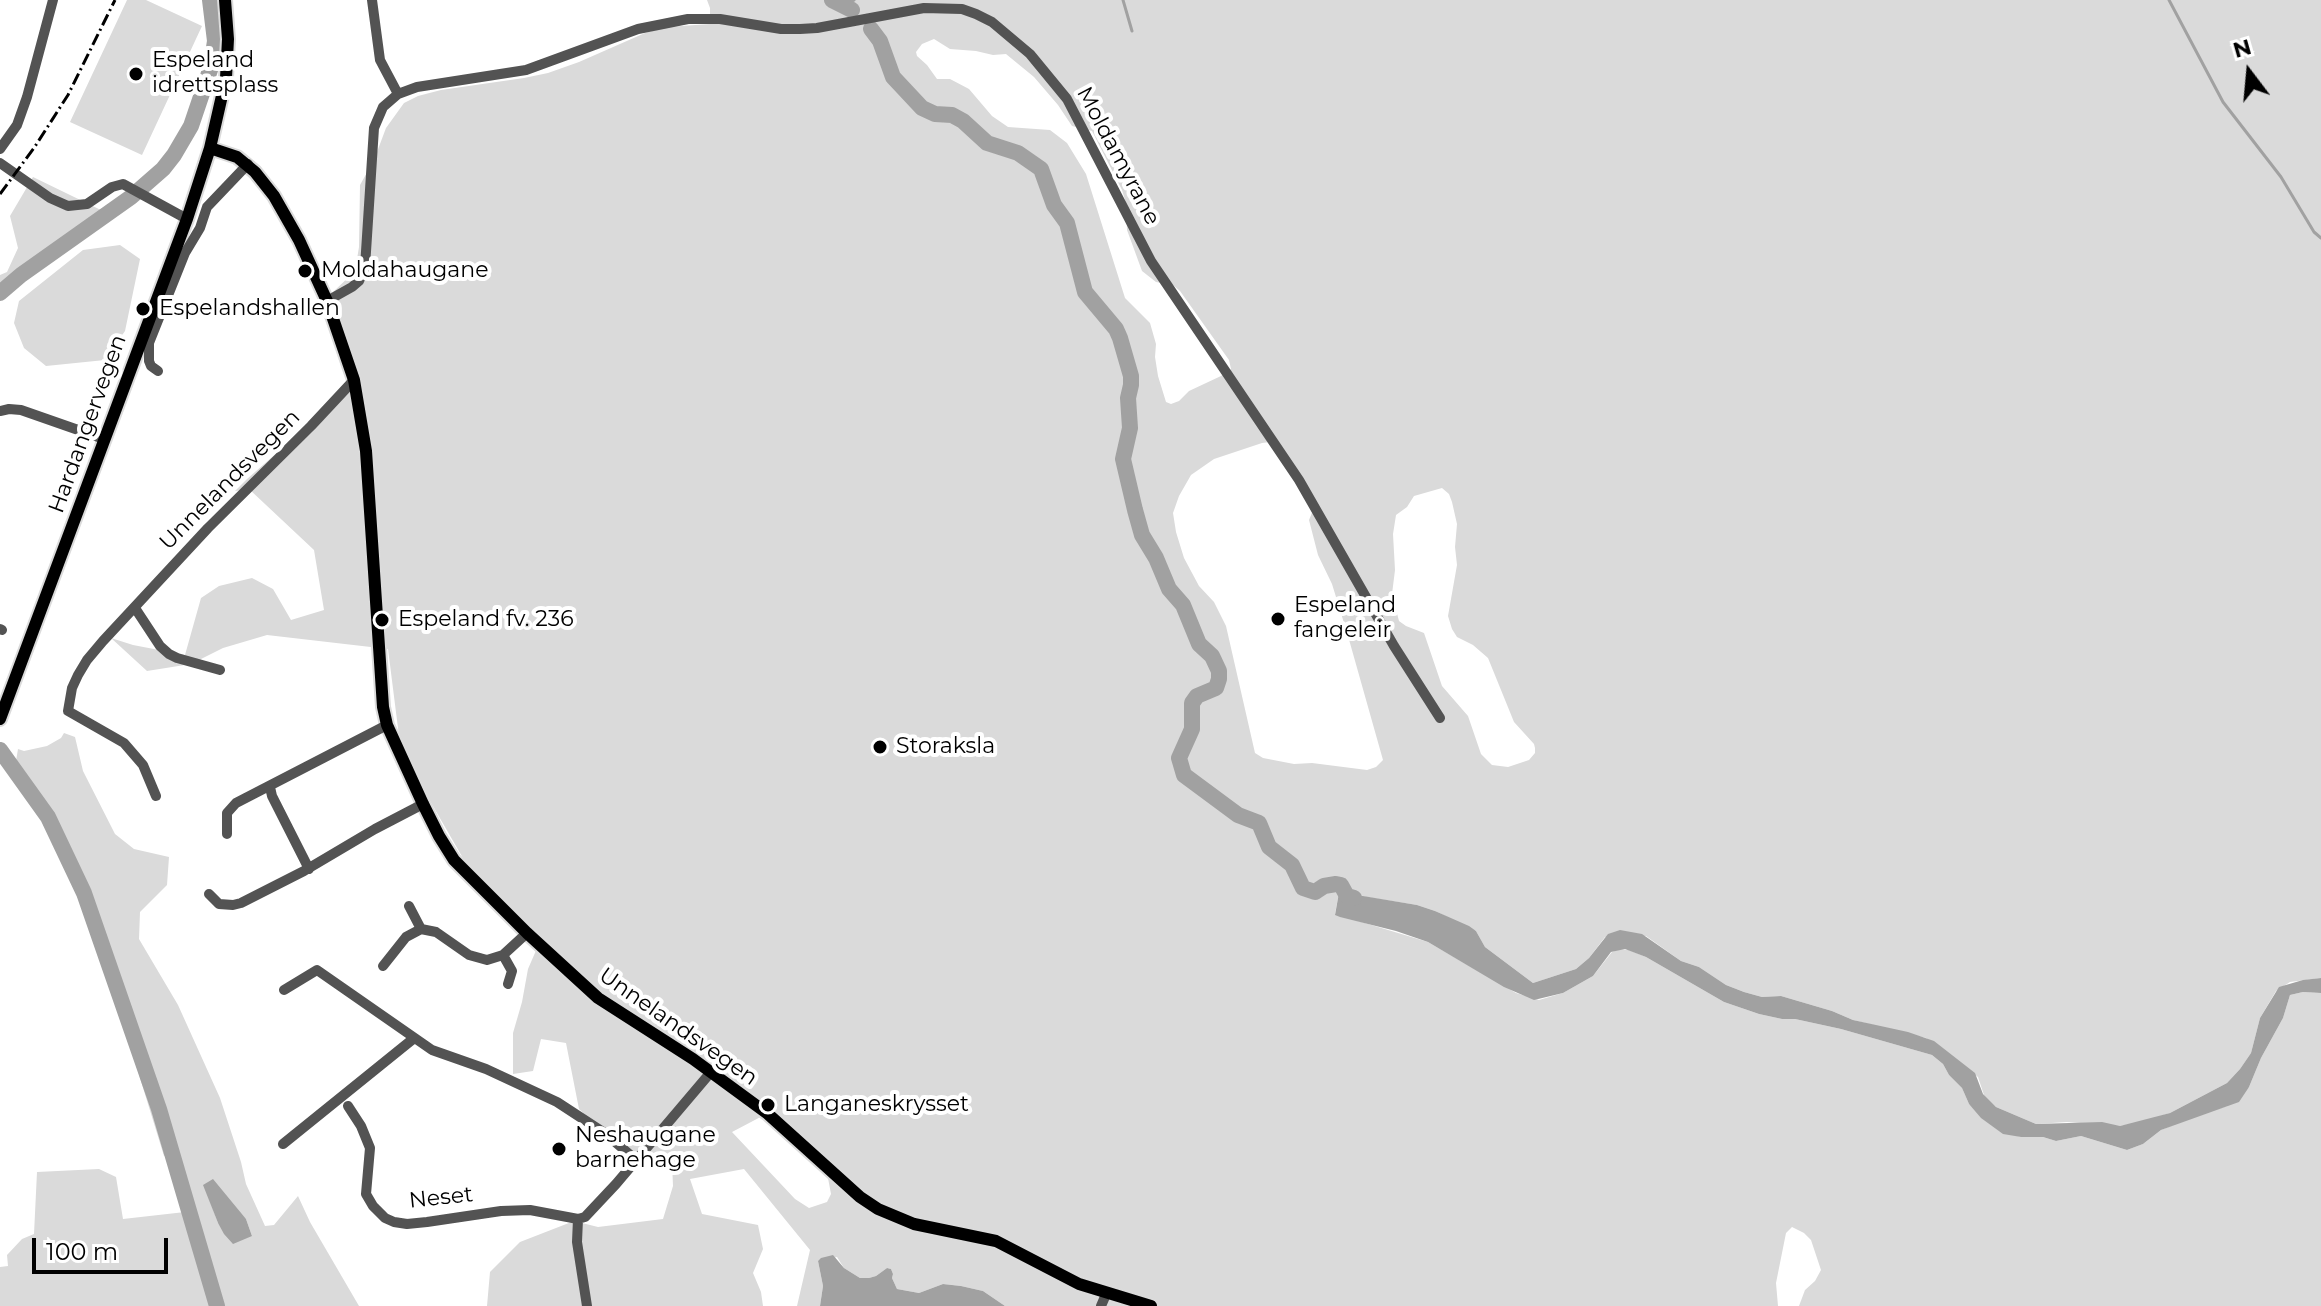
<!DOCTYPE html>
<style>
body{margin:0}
#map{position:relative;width:2321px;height:1306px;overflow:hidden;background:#fff;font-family:Montserrat,sans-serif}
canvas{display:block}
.north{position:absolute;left:2209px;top:32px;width:80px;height:80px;-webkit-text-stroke:6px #fff;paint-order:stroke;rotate:344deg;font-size:22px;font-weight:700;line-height:32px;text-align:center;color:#000}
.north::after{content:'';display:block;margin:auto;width:28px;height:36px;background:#000;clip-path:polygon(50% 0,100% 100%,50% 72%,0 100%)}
.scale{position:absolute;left:32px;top:1238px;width:136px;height:36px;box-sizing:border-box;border:4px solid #000;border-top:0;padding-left:10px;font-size:24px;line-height:28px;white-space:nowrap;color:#000;-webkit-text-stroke:6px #fff;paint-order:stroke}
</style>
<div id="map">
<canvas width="2321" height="1306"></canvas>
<div class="north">N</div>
<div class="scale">100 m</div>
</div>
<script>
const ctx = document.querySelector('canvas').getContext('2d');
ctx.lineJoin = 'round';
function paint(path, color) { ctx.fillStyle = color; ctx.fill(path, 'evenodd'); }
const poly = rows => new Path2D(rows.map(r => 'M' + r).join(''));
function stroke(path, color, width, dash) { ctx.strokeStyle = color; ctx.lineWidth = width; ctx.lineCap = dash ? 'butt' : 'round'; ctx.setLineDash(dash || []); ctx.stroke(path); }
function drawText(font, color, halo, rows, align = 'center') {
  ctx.font = font + ' Montserrat,sans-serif'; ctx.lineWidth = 8; ctx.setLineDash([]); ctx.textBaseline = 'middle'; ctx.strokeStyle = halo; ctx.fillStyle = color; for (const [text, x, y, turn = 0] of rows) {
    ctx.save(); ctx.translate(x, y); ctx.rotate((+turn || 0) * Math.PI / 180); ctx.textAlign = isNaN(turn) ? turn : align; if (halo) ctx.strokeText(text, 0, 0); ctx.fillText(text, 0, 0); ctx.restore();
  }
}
const green = poly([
 [127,0,146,0,202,26,142,155,70,122],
 [707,0,2321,0,2321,978,2290,982,2276,991,2260,1018,2251,1053,2240,1069,2227,1083,2170,1113,2137,1123,2120,1126,2067,1122,2036,1124,1996,1107,1985,1098,1978,1077,1926,1038,1853,1020,1832,1011,1781,996,1762,997,1744,992,1726,985,1699,967,1681,961,1646,936,1605,937,1589,958,1576,969,1533,983,1485,947,1476,931,1435,911,1417,905,1366,897,1348,891,1346,886,1340,887,1335,914,1428,942,1516,993,1539,1000,1563,993,1593,976,1612,952,1620,949,1629,950,1646,957,1724,1002,1759,1014,1782,1019,1795,1019,1841,1029,1932,1055,1943,1064,1949,1075,1962,1088,1969,1104,2000,1131,2021,1137,2043,1137,2056,1141,2081,1136,2127,1150,2143,1144,2161,1130,2190,1118,2227,1106,2249,1087,2261,1058,2283,1018,2290,995,2303,992,2321,993,2321,1306,1799,1306,1805,1290,1815,1281,1821,1270,1811,1240,1804,1233,1792,1227,1786,1233,1776,1283,1778,1306,1005,1306,983,1291,961,1286,943,1284,919,1293,897,1289,892,1278,893,1274,891,1269,887,1268,876,1276,869,1278,860,1278,844,1268,837,1257,818,1261,823,1286,820,1306,797,1306,810,1250,744,1169,690,1179,702,1214,758,1225,763,1249,753,1273,761,1292,763,1306,487,1306,490,1272,520,1242,574,1221,598,1227,663,1219,673,1186,672,1162,633,1160,579,1109,566,1043,541,1039,533,1071,513,1074,513,1033,522,1002,528,969,541,939,464,860,426,794,399,736,388,649,267,635,223,648,191,664,147,671,111,638,133,645,185,655,201,598,219,586,252,578,273,589,291,620,324,610,314,550,249,489,235,491,247,479,352,387,326,305,332,293,355,271,359,247,360,185,374,160,386,128,404,103,418,96,441,90,524,78,548,73,579,62,645,33,667,27,710,24,710,8],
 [934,39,950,49,976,51,993,55,1006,54,1034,77,1058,105,1072,126,1092,131,1122,190,1126,203,1127,230,1142,271,1156,282,1173,285,1180,291,1229,360,1231,369,1221,376,1189,391,1179,401,1171,404,1166,402,1158,376,1155,357,1156,344,1150,323,1125,298,1086,174,1067,143,1050,130,1008,127,992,116,969,89,950,79,937,79,927,65,917,56,916,52,922,44],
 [1270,442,1314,508,1309,520,1318,555,1332,584,1348,636,1383,760,1376,767,1367,770,1312,763,1294,764,1263,758,1255,753,1226,626,1214,602,1199,586,1184,558,1176,532,1173,513,1179,496,1191,475,1214,459,1262,443],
 [1442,488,1449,494,1452,502,1457,524,1455,547,1457,565,1448,616,1452,629,1457,637,1473,645,1488,658,1514,722,1534,744,1535,748,1535,753,1529,760,1508,767,1492,765,1481,754,1468,716,1442,686,1424,633,1406,626,1399,621,1392,594,1395,570,1393,534,1396,515,1407,507,1414,496],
 [770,1112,830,1175,828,1178,831,1194,827,1202,809,1208,795,1199,732,1132],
 [33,177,105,212,91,230,61,243,0,288,0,275,7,272,18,248,10,216],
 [120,245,140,259,125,331,105,360,46,366,24,348,14,323,19,301,83,250],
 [64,733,75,737,83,771,115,834,134,849,169,857,167,885,140,912,139,939,178,1005,220,1098,241,1162,246,1184,265,1226,274,1225,298,1196,310,1222,359,1306,0,1306,0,1267,8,1266,7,1255,22,1239,34,1234,37,1172,99,1169,116,1177,123,1219,185,1212,212,1305,213,1297,193,1203,176,1154,164,1156,140,1078,130,1041,113,996,85,908,15,767,18,749,24,751,47,746,61,738],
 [204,1185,246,1219,252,1236,218,1223]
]);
const water = poly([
 [1343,884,1348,891,1357,895,1417,905,1435,911,1469,926,1476,931,1485,947,1533,983,1576,969,1589,958,1608,934,1620,930,1642,934,1681,961,1699,967,1726,985,1744,992,1762,997,1781,996,1832,1011,1853,1020,1908,1032,1934,1041,1975,1073,1983,1094,1996,1107,2036,1124,2102,1122,2120,1126,2170,1113,2227,1083,2240,1069,2251,1053,2260,1018,2279,987,2303,980,2321,978,2321,993,2303,992,2290,995,2283,1018,2261,1058,2249,1087,2239,1102,2161,1130,2143,1144,2127,1150,2081,1136,2056,1141,2043,1137,2021,1137,2003,1134,1981,1118,1969,1104,1962,1088,1949,1075,1943,1064,1932,1055,1841,1029,1795,1019,1782,1019,1759,1014,1724,1002,1646,957,1625,949,1611,952,1593,976,1563,993,1534,1000,1504,987,1428,942,1396,931,1340,917,1335,915,1340,887],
 [213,1179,246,1219,252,1236,233,1244,224,1234,218,1223,203,1185],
 [833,1255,844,1268,860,1278,869,1278,876,1276,887,1268,891,1269,893,1274,892,1278,897,1289,919,1293,943,1284,961,1286,983,1291,1005,1306,820,1306,823,1286,818,1261,821,1258]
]);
const stream = poly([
 [1123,0,1132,31],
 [2169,0,2223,102,2281,177,2314,232,2321,238],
 [841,5,854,0]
]);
const river = poly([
 [832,0,852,10],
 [871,29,880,41,893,77,922,108,935,114,952,115,963,121,987,143,1018,153,1041,169,1054,205,1067,223,1085,292,1116,329,1120,338,1131,376,1131,385,1128,398,1130,428,1123,459,1135,510,1142,535,1156,558,1169,589,1183,605,1199,644,1212,656,1219,671,1219,679,1216,688,1197,696,1192,703,1192,729,1179,758,1184,775,1238,815,1259,823,1269,847,1292,865,1303,888,1315,892,1324,886,1336,884,1341,885,1347,896,1354,898],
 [0,293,21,275,131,197,163,169,174,155,191,126,211,67,215,41,210,0],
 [0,750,48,817,84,893,159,1109,217,1306]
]);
const minor = poly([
 [372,0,380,60,398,94],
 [0,149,17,125,27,97,53,0],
 [0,163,50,198,68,206,87,204,112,187,123,184,187,219],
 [327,301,352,287,359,281,365,267,374,128,383,107,398,94,417,87,526,70,638,29,688,19,720,19,781,29,800,29,817,28,924,8,962,9,976,14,992,22,1030,54,1067,99,1151,261,1299,480,1394,646,1440,718],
 [158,371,151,366,149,361,149,343,185,253,200,228,207,207,248,164],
 [0,411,9,409,21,410,104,439],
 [135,608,160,646,169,654,177,658,220,670],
 [0,629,2,630],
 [270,787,272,796,309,869],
 [156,796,143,765,124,743,68,711,72,688,78,675,87,660,103,641,208,528,311,426,354,380],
 [227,834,227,813,236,803,387,725],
 [209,894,219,904,233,905,241,903,304,871,375,829,423,804],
 [409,906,421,929],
 [503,955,512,971,508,984],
 [383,966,406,937,421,929,436,932,469,955,487,960,503,955,527,933],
 [284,990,317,970,432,1050,486,1069,557,1102,606,1134,636,1160],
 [348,1106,361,1126,370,1148,366,1194,373,1206,385,1218,394,1222,407,1224,427,1222,501,1211,530,1210,578,1219,585,1217,616,1184,711,1072],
 [283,1144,413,1039],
 [578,1219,577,1242,587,1306],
 [1101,1306,1107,1292]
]);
const major = poly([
 [210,148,237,157,255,172,274,196,299,240,327,301,354,380,366,451,383,707,387,725,423,804,439,836,454,860,527,933,598,998,693,1059,768,1114,860,1197,878,1209,914,1224,996,1241,1079,1284,1151,1306],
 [0,719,187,219,210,148,226,78,228,39,225,0]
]);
const rail = poly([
 [0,194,34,148,68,95,115,0]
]);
const markers = [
 [136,74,8,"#000"],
 [305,271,8,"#000"],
 [143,309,8,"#000"],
 [1278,619,8,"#000"],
 [382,620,8,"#000"],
 [880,747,8,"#000"],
 [768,1105,8,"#000"],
 [559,1149,8,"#000"]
];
const poiNames = [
 ["Espeland",152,61],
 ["idrettsplass",152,86],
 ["Moldahaugane",321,271],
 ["Espelandshallen",159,309],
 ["Espeland",1294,606],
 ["fangeleir",1294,631],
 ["Espeland fv. 236",398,620],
 ["Storaksla",896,747],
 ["Langaneskrysset",784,1105],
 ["Neshaugane",575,1136],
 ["barnehage",575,1161]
];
const streetNames = [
 ["Moldamyrane",1118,156,62],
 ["Hardangervegen",88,424,-70],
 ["Unnelandsvegen",230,480,-45],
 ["Unnelandsvegen",678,1027,35],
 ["Neset",441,1198,-6]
];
paint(green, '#dadada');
paint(water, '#a1a1a1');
stroke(stream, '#a1a1a1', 3);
stroke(river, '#a1a1a1', 16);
stroke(major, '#dbdbdb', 16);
stroke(minor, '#535353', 10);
stroke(major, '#000', 12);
stroke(rail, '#000', 3, [12, 4, 2, 4]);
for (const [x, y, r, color] of markers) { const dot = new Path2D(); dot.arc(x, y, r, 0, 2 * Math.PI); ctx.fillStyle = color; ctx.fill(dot); stroke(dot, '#fff', 3); }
drawText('22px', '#000', '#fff', poiNames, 'left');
drawText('22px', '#000', '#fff', streetNames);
</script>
